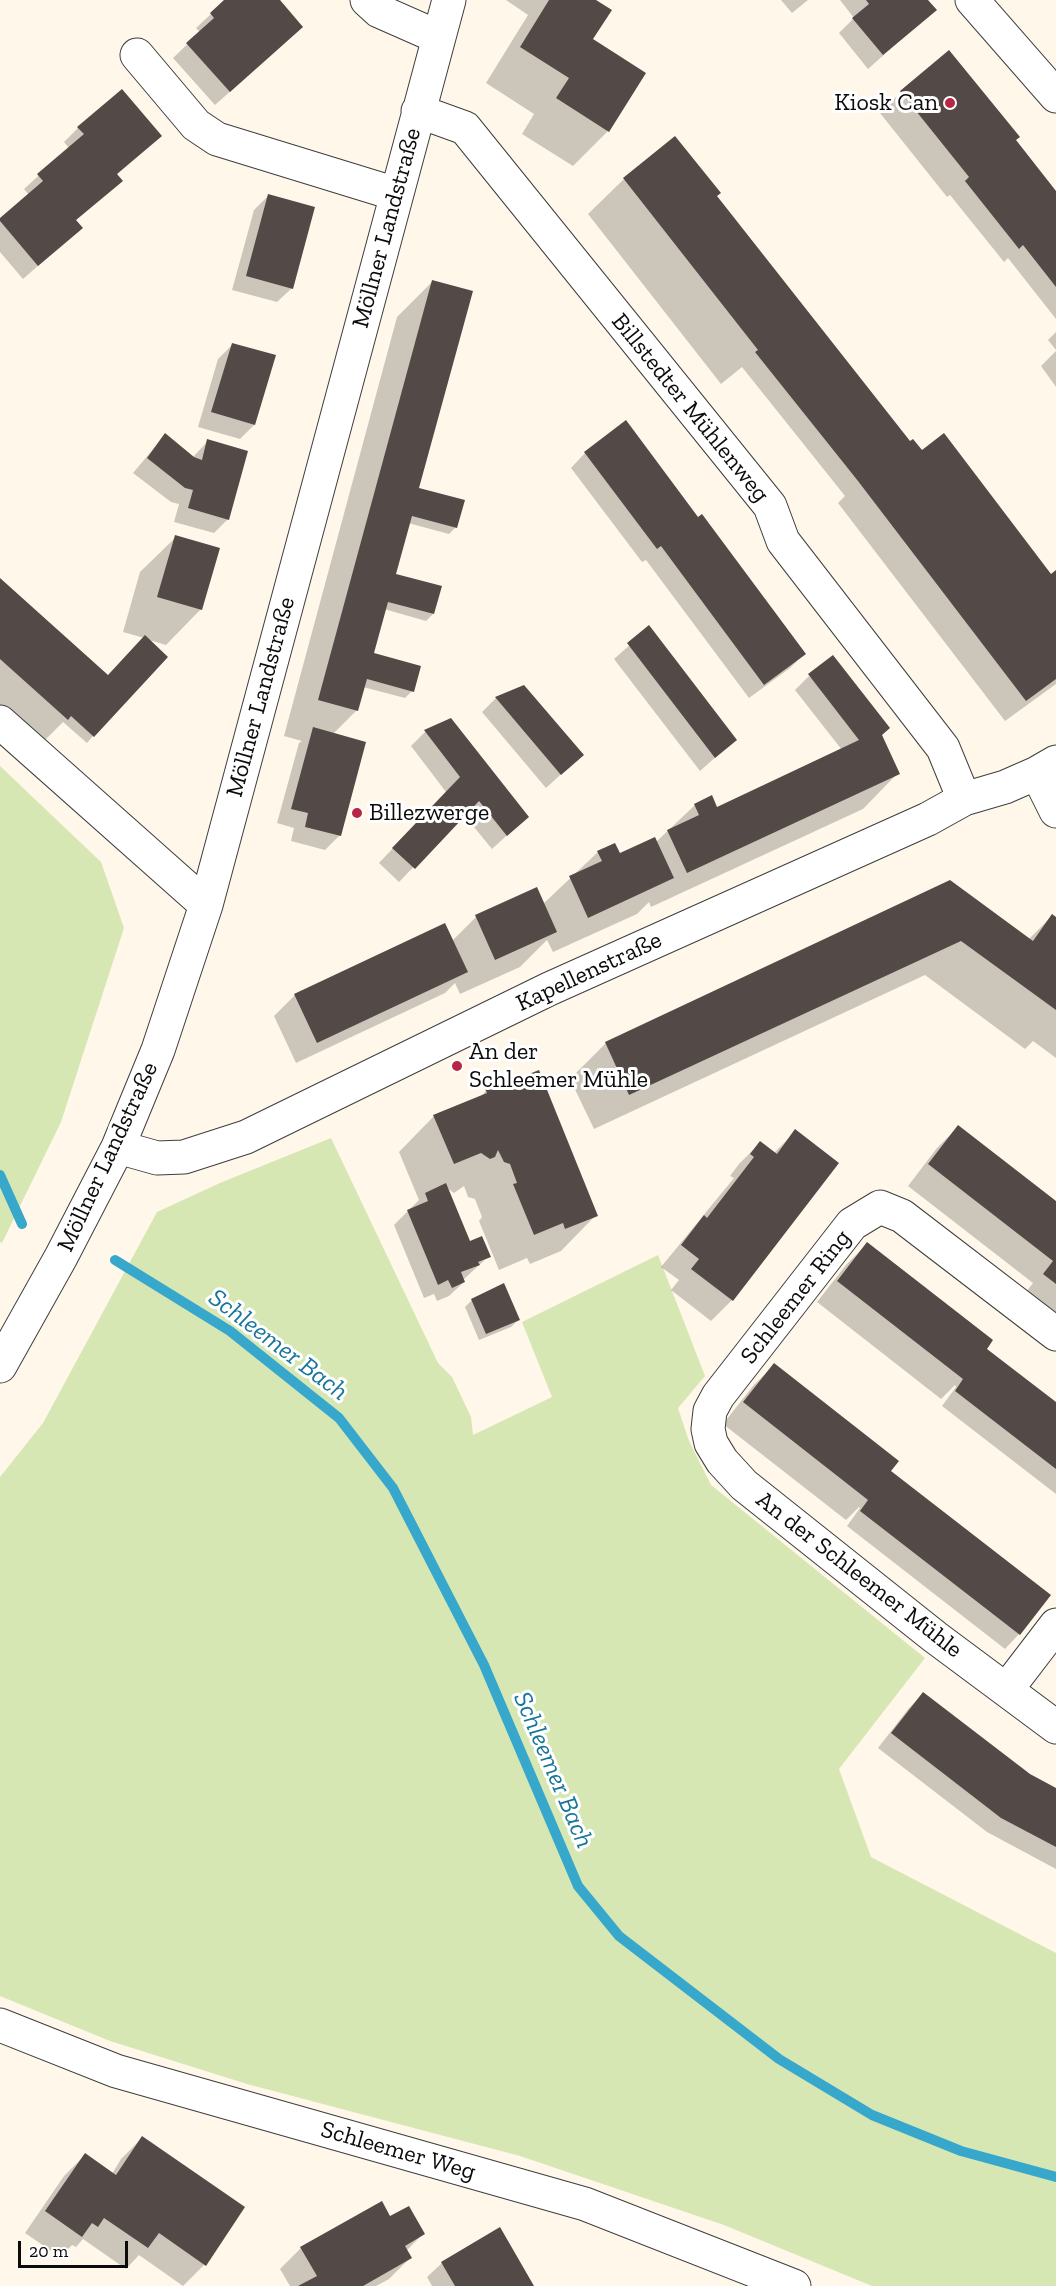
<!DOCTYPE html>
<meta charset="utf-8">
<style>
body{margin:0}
#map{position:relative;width:1056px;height:2286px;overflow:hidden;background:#fff7e9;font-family:"Zilla Slab",serif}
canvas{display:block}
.scale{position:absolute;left:18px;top:2241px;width:110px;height:27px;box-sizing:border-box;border:3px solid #0b0b0b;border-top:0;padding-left:8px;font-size:18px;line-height:21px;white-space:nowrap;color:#0b0b0b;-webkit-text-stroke:4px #fff;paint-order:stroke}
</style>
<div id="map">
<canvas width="1056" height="2286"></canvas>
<div class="scale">20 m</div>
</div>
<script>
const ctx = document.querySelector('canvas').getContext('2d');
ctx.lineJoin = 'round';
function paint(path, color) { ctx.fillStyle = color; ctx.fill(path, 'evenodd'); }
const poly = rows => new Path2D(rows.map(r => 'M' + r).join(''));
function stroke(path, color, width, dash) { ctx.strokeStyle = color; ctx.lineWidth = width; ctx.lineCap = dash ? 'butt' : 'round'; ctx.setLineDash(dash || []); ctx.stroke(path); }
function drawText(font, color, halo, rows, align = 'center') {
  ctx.font = font + ' "Zilla Slab",serif'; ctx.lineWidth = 6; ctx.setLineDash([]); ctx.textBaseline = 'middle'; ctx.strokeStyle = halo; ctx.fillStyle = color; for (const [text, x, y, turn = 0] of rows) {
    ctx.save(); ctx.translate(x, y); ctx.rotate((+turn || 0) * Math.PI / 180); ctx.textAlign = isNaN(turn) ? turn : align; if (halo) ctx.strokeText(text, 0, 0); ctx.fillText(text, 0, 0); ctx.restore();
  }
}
const green = poly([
 [0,766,101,862,124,928,61,1122,2,1243,0,1242],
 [331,1138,438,1363,452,1377,471,1417,473,1435,552,1397,522,1322,658,1255,705,1376,678,1408,689,1441,711,1485,925,1658,839,1769,871,1857,1056,1953,1056,2286,872,2286,724,2225,520,2156,247,2084,110,2041,0,1996,0,1477,43,1423,157,1212,220,1183]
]);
const shadow = poly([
 [226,0,278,0,287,41,215,105,173,58,200,32,196,28],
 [593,0,591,40,608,131,573,166,522,134,534,114,486,83,528,15,506,0],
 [781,0,808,0,792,13],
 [840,0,926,0,934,10,868,69,839,33,854,18],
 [949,52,1014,141,1056,193,1056,319,1008,258,1004,262,950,195,947,197,880,113,901,92],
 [78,128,160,136,116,175,121,181,75,221,81,228,23,279,0,252,0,220,29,195,24,189,69,148,64,142],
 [624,179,715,196,908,441,1050,576,1056,572,1056,684,1005,721,838,503,845,496,742,367,721,384,588,214],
 [268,196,292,288,277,302,232,290,254,210],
 [433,281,417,489,456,527,449,534,408,523,392,579,433,614,426,621,384,609,371,658,412,691,405,698,363,687,357,710,333,734,340,835,325,850,291,841,294,828,277,823,299,743,302,741,284,736,397,317],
 [1056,332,1056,350,1048,340],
 [233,344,254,425,240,439,198,427,218,359],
 [1056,351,1056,387,1041,366],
 [165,435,192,458,208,441,228,519,214,533,174,522,179,504,171,502,133,473],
 [585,453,698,519,804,654,790,668,749,698,646,560,642,562,571,468],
 [176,537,201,609,166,645,146,639,93,736,87,743,63,722,31,754,0,726,0,580,108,677,144,638,123,632,140,572],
 [649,628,735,740,700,771,614,659],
 [809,676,880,736,898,773,863,809,651,907,649,902,637,914,553,952,547,940,520,967,460,994,455,983,445,993,296,1063,274,1016,295,995,452,941,476,917,543,904,598,852,619,855,656,842,695,805,716,809,842,750,795,690],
 [496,698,582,755,546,788,482,712],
 [450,720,527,817,492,849,464,815,399,882,379,863,446,792,411,746,425,732],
 [950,882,1028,940,1052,916,1056,919,1056,1058,1033,1041,1025,1049,925,975,594,1129,570,1079,606,1043],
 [486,1091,596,1215,561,1251,530,1264,527,1258,499,1270,479,1221,482,1217,475,1199,468,1197,464,1186,454,1193,447,1188,469,1243,489,1256,463,1280,464,1282,449,1296,437,1301,434,1294,424,1298,394,1225,419,1200,399,1152,434,1116,479,1098],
 [958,1127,1056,1203,1056,1321,1023,1296,1033,1283,908,1186,937,1148],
 [796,1131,732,1300,711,1321,671,1290,679,1280,661,1267,734,1178,730,1176,739,1164,760,1143,774,1153],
 [867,1244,980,1355,1056,1404,1056,1494,942,1406,956,1387,955,1385,941,1399,817,1302,846,1265],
 [472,1300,518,1320,511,1327,479,1340,465,1307],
 [774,1365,885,1476,1049,1596,1019,1634,1005,1649,847,1526,860,1508,859,1507,846,1520,723,1424,753,1386],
 [923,1694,1029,1775,1056,1790,1056,1869,987,1832,878,1748,909,1708],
 [142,2138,204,2265,183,2286,139,2255,126,2269,83,2239,76,2247,72,2245,60,2257,25,2233,64,2176,85,2155,112,2174,121,2159],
 [390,2218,423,2234,406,2251,410,2258,389,2279,376,2286,290,2286,280,2269,301,2248],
 [499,2229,532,2286,432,2286,427,2277,442,2263]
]);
const stream = poly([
 [0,1175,22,1224],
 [115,1260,230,1331,339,1418,393,1488,484,1665,578,1886,619,1936,779,2059,872,2115,961,2151,1056,2177]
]);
const building = poly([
 [224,0,280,0,303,27,230,92,186,43,214,18,210,13],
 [549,0,596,0,612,10,593,39,646,73,609,132,556,98,569,78,520,47],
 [866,0,928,0,937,10,883,55,852,18,869,4],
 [949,50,1020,137,1016,140,1056,191,1056,287,1023,245,1019,249,965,181,969,177,900,91],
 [122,89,162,136,117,174,123,181,76,220,83,228,38,266,0,221,0,218,43,181,37,174,84,134,77,127],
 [675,136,721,193,717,196,910,441,913,439,922,450,944,433,1051,574,1056,570,1056,679,1026,701,858,481,755,352,758,350,623,178],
 [268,194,315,207,293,289,246,276],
 [432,280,473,291,419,488,465,500,457,528,412,516,396,574,442,586,434,614,388,602,374,653,421,666,414,692,367,679,358,711,318,700],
 [232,343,276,355,255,425,211,412],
 [626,420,698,517,702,514,806,654,764,685,661,546,657,549,584,452],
 [165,433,194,457,202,460,207,439,248,451,229,520,188,508,193,490,185,488,147,458],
 [175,535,220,548,202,610,157,597],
 [0,578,108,675,145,635,168,657,94,737,71,716,68,720,0,659],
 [649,625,737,740,715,758,627,643],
 [833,655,890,728,882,735,900,774,687,873,667,830,699,815,694,804,712,795,717,807,859,740,808,674],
 [524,685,584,755,561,775,495,697],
 [451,718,529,817,507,836,479,801,415,869,392,848,460,777,424,730],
 [313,727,366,742,341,836,305,827,308,813,291,809],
 [655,837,674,878,588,918,569,876,602,861,597,851,615,843,620,853],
 [950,880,1033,941,1052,914,1056,917,1056,1010,961,941,629,1095,605,1042],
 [537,887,557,932,495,960,475,915],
 [445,923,468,972,317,1043,294,994],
 [539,1070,598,1216,565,1229,563,1223,534,1235,513,1184,517,1183,510,1164,504,1162,498,1150,495,1157,490,1159,481,1153,454,1164,433,1115,487,1093,485,1089,501,1083,502,1085],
 [958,1125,1056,1201,1056,1284,1043,1274,1053,1261,928,1164],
 [795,1129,839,1163,733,1301,691,1269,699,1259,681,1245,704,1215,707,1218,754,1157,750,1154,760,1141,777,1154],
 [446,1183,470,1241,482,1236,491,1257,478,1262,480,1265,461,1272,465,1282,452,1288,448,1280,438,1285,407,1210,428,1201,425,1193],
 [867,1242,993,1340,987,1349,1056,1402,1056,1469,955,1391,963,1379,837,1281],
 [504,1283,520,1320,486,1334,471,1299],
 [774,1363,899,1461,891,1471,1051,1595,1020,1635,860,1511,868,1500,743,1402],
 [923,1692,1030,1774,1056,1788,1056,1847,1001,1818,891,1733],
 [142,2136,245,2207,206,2266,159,2233,148,2248,104,2218,98,2227,92,2223,82,2237,45,2211,85,2153,116,2175],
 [382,2201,390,2216,409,2206,425,2234,405,2246,412,2258,363,2286,298,2286,317,2276,300,2247],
 [500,2227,534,2286,455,2286,441,2262]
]);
const minor = poly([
 [367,0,379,11,438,37],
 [972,0,1056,96],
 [137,55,196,125,217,139,396,194],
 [418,111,465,128,770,506,783,541,943,748,964,799],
 [0,722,206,905],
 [1037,773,1056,811],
 [118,1147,157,1158,184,1157,246,1137,549,989,928,819,964,799,1005,787,1037,773,1056,762],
 [1056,1334,902,1216,880,1207,852,1224,718,1396,710,1411,708,1429,711,1443,722,1461,744,1485,935,1637,1056,1727],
 [0,1366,61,1257,118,1147,158,1050,206,905,449,0],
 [1007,1689,1056,1625],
 [0,2025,116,2071,585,2204,794,2286]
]);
const markers = [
 [950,103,6,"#b82645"],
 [357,813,6,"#b82645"],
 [457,1066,6,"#b82645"]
];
const poiNames = [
 ["Kiosk Can",938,103,"right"],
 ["Billezwerge",369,813],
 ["An der",469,1052],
 ["Schleemer Mühle",469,1080]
];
const streetNames = [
 ["Möllner Landstraße",387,228,-75],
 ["Billstedter Mühlenweg",690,408,51],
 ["Möllner Landstraße",261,697,-75],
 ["Kapellenstraße",589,972,-25],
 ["Möllner Landstraße",108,1157,-65],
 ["Schleemer Ring",796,1297,-52],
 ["An der Schleemer Mühle",859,1575,38],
 ["Schleemer Weg",398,2151,16]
];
const waterNames = [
 ["Schleemer Bach",278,1345,37],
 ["Schleemer Bach",553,1770,67]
];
paint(green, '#d7e7b4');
paint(shadow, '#0003');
stroke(stream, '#37a8cb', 10);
paint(building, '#534a47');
stroke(minor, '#3e3e3e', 35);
stroke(minor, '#fff', 33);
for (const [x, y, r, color] of markers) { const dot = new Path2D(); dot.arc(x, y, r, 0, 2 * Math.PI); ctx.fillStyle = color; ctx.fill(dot); stroke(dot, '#fff', 2); }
drawText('24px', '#0b0b0b', '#fff', poiNames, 'left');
drawText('24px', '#0b0b0b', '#fff', streetNames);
drawText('italic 26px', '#177699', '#fff', waterNames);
</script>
